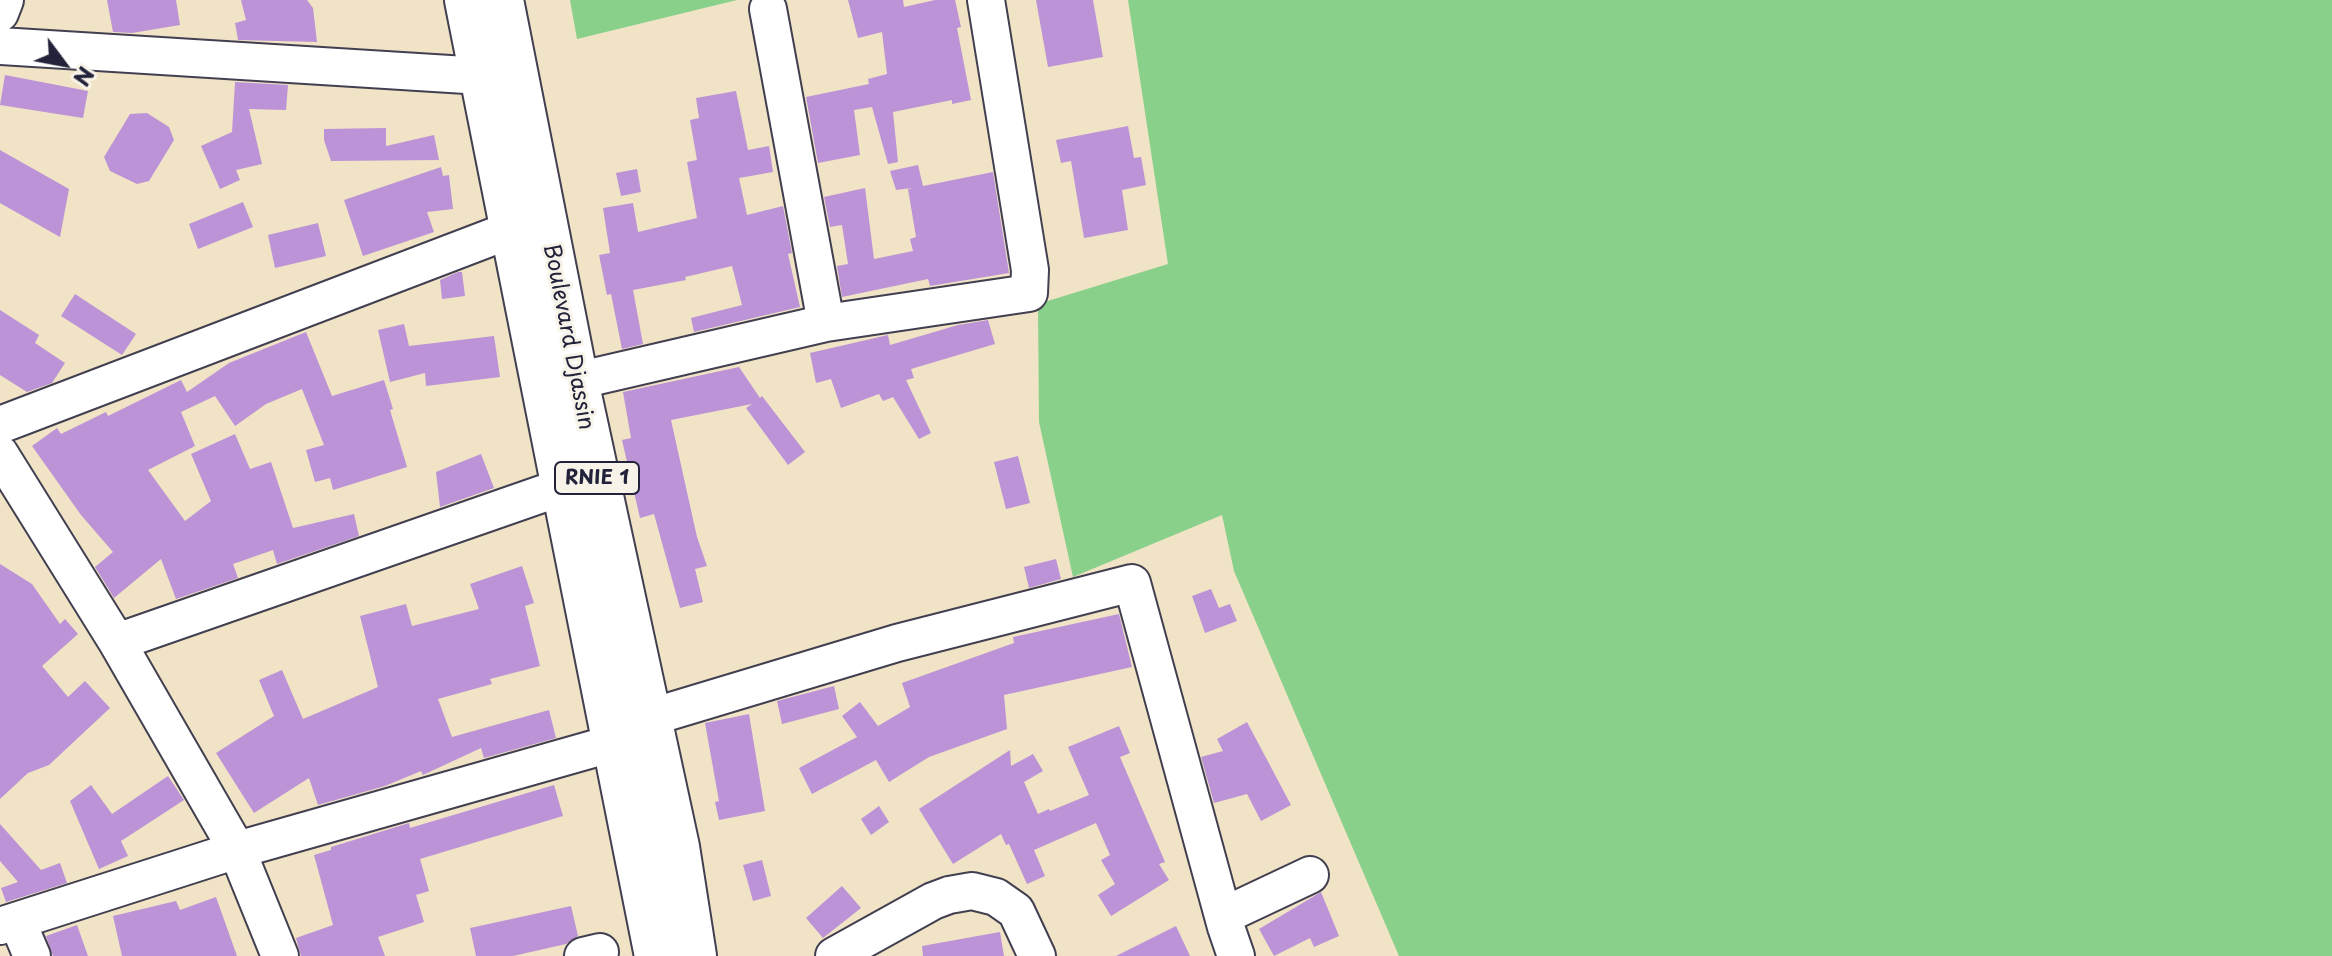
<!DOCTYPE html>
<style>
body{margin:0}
#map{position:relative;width:2332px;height:956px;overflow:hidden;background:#f0e3c6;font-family:"Playpen Sans",sans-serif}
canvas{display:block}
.north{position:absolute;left:24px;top:24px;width:80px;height:80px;-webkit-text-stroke:6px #f7f3e8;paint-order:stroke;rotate:122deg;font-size:22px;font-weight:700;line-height:32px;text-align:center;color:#22223b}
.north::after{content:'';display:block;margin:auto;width:28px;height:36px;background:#22223b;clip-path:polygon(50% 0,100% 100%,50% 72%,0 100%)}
</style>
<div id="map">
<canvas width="2332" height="956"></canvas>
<div class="north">N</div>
</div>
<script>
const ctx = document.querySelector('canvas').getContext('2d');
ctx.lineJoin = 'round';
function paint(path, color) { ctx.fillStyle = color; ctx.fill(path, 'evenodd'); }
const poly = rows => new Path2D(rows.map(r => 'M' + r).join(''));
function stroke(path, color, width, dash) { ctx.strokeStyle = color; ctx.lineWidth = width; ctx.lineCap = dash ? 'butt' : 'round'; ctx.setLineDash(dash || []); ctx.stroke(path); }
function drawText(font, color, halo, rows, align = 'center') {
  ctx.font = font + ' "Playpen Sans",sans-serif'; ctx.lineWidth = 6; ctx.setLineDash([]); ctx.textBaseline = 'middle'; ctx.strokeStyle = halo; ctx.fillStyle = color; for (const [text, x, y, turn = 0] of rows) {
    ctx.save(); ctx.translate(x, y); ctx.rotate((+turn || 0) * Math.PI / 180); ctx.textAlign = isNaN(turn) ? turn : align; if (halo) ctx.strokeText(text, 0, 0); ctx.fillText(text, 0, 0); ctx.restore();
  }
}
const green = poly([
 [570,0,737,0,577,39],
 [1128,0,2332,0,2332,956,1399,956,1234,571,1222,515,1073,577,1039,422,1038,304,1168,264]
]);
const building = poly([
 [107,0,176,0,180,25,132,33,113,32],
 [241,0,307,0,313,8,317,42,238,40,235,23,246,20],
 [848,0,903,0,904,7,935,0,955,0,961,27,957,28,971,100,952,104,952,100,893,112,898,162,888,164,872,107,854,110,860,155,818,163,806,97,869,84,868,79,887,74,882,32,858,38],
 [1036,0,1093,0,1103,57,1048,67],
 [5,75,88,91,83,118,0,105],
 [235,82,288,85,286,110,249,109,262,164,236,170,240,180,220,189,201,146,232,132],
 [736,91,748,150,769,146,773,172,739,178,747,215,783,206,792,253,788,254,800,307,694,332,691,318,742,305,732,266,685,277,686,280,633,290,643,344,622,349,611,294,607,295,599,255,610,253,603,208,633,203,638,232,697,218,687,162,697,160,690,120,699,118,696,98],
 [147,113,169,127,174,140,149,181,137,184,110,171,104,157,130,114],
 [1128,126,1134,158,1141,157,1146,185,1122,190,1128,230,1084,238,1071,161,1061,163,1056,140],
 [386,128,386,146,434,135,439,160,331,161,324,140,324,129],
 [0,150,69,189,60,237,0,203],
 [918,165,923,186,993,172,1009,273,930,286,928,279,842,297,837,266,848,264,842,225,830,227,824,197,865,188,874,259,913,251,910,239,916,237,908,189,912,188,896,190,890,171],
 [441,167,443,176,449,175,453,209,427,212,434,232,363,256,344,200],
 [637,169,641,192,621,196,616,173],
 [243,202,253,227,198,249,189,224],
 [318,223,326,256,275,268,268,235],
 [458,272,462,272,465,296,442,299,440,280],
 [75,294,136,334,122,355,61,316],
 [0,310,39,335,35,343,65,363,52,383,27,392,0,375],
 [988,320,995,344,911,369,914,378,906,380,931,433,919,439,893,397,883,401,879,394,841,408,831,379,816,383,810,353,888,335,890,345,958,325],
 [404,324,409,346,494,336,500,377,426,386,425,373,390,382,378,330],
 [306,332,332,396,384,380,393,409,390,410,407,467,333,490,330,478,315,482,306,450,324,445,302,389,266,404,235,426,215,396,181,412,195,446,148,470,185,521,211,501,191,454,235,434,250,469,271,462,293,528,354,514,359,536,277,564,273,550,233,564,238,578,176,599,161,559,114,598,95,567,113,552,81,515,32,446,57,428,61,434,106,412,108,416,181,380,187,392,229,363],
 [739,367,760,398,762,396,805,452,788,465,746,408,752,404,671,420,697,537,707,566,695,569,703,602,680,608,654,514,640,518,622,440,631,438,623,392],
 [481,454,494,488,440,507,436,472],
 [1018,456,1030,503,1006,509,994,462],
 [1056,559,1061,579,1029,588,1024,567],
 [0,564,32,584,60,624,65,619,78,634,42,666,68,697,85,681,110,708,49,765,28,773,0,799],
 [522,566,534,603,525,606,540,666,490,679,492,684,438,699,452,737,549,710,556,738,484,758,481,748,423,775,421,771,385,786,318,805,309,778,254,813,216,753,274,716,259,680,282,670,303,719,378,687,360,616,406,604,412,626,479,609,470,584],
 [1211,589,1219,608,1230,604,1237,621,1205,633,1192,596],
 [1119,614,1132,667,1004,695,1007,729,929,757,889,782,876,760,812,794,799,768,857,737,842,716,860,702,878,726,910,707,902,683,1014,643,1013,637],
 [834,686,839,709,782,724,777,701],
 [749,714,765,811,719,820,715,802,719,801,705,723],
 [1247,722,1291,805,1261,821,1247,794,1214,803,1201,757,1223,751,1217,739],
 [1119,726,1130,753,1120,757,1165,862,1159,864,1169,880,1111,916,1098,895,1115,884,1101,860,1110,855,1096,823,1034,850,1045,876,1027,884,1009,844,1006,845,1001,834,953,864,919,809,1010,750,1011,766,1033,754,1043,771,1024,782,1038,814,1049,809,1050,811,1089,795,1068,747],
 [168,776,184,800,121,841,128,856,99,869,70,801,91,785,112,814],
 [554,785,563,816,420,859,429,891,416,895,424,922,378,937,385,956,301,956,296,938,333,925,314,855,331,850,331,847,409,823,410,828],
 [879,806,889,822,871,835,861,819],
 [0,824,41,870,60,863,67,883,6,902,1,888,18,882,0,861],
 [762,860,771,896,753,901,743,865],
 [842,886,861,908,823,938,806,918],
 [1321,892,1339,936,1314,947,1310,938,1274,956,1259,929],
 [216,897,237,956,122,956,113,916,176,901,180,910],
 [571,906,578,936,566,944,513,956,476,956,470,928],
 [77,925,88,956,53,956,46,936],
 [1176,926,1190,956,1116,956],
 [1000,932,1004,956,923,956,922,946]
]);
const minor = poly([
 [768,9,826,323],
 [0,13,5,0],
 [0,46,482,76],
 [576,381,826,323,1029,293,1030,270,986,0],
 [0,425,513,229],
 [0,454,117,642,237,850,280,956],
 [117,642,562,487],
 [648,718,897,643,1132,583,1226,927,1236,956],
 [1223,916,1310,875],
 [17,921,32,956],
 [0,926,237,850,614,743],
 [583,956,600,952],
 [834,956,933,901,949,895,972,891,996,897,1016,911,1037,956]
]);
const highway = poly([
 [467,0,657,956],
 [501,0,576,381,677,847,694,956]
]);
const shields = [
 [597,478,84]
];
const shieldNames = [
 ["RNIE 1",597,478]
];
const streetNames = [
 ["Boulevard Djassin",568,337,79]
];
paint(green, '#89d08b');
paint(building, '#bc93d6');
stroke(minor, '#413f50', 40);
stroke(highway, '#413f50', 48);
stroke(minor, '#fff', 36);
stroke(highway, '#fff', 44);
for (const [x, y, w] of shields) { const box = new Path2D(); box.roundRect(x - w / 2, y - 16, w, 32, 6); ctx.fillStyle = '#f7f3e8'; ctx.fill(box); stroke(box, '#22223b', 2); }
drawText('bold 20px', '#22223b', null, shieldNames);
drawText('22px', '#22223b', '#f7f3e8', streetNames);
</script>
